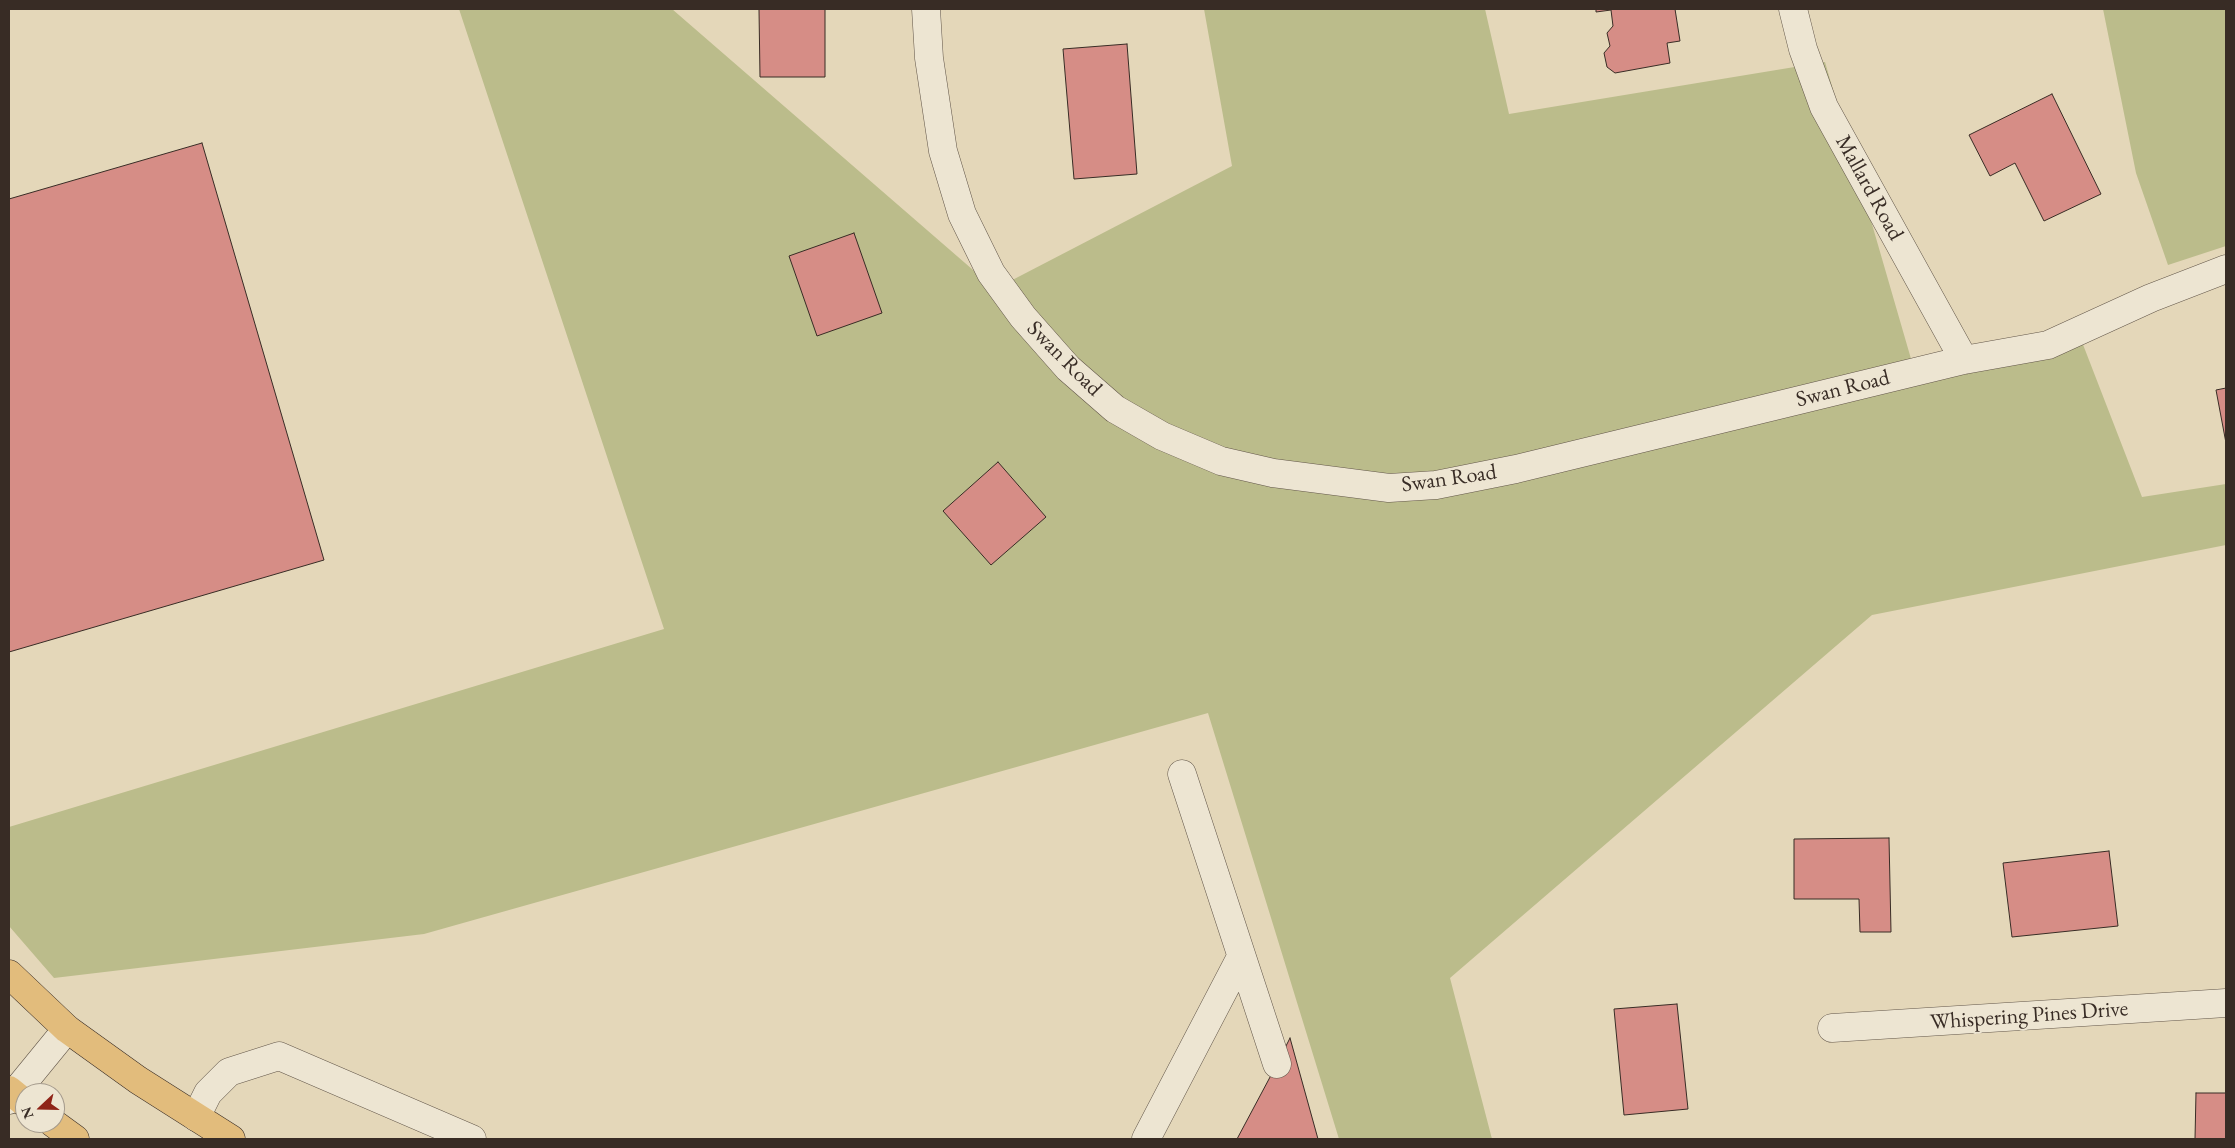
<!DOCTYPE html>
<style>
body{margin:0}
#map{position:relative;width:2235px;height:1148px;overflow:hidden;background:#e4d7b9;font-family:"EB Garamond",serif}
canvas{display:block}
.frame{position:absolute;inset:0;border:10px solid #382c25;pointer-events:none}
.north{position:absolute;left:15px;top:1083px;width:50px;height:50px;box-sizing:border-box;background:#ede5d2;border:1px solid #a59b8d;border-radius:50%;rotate:249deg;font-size:14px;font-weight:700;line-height:20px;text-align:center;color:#382c25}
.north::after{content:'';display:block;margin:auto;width:18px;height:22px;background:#8f2418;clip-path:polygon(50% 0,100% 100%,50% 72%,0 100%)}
</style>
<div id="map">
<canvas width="2235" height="1148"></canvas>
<div class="frame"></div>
<div class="north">N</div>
</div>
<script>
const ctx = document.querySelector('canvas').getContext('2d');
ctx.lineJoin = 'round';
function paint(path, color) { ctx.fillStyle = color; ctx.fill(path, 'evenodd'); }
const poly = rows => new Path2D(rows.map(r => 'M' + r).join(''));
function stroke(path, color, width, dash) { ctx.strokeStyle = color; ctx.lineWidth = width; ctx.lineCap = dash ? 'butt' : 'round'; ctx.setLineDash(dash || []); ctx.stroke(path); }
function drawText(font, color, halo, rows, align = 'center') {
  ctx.font = font + ' "EB Garamond",serif'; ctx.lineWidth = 4; ctx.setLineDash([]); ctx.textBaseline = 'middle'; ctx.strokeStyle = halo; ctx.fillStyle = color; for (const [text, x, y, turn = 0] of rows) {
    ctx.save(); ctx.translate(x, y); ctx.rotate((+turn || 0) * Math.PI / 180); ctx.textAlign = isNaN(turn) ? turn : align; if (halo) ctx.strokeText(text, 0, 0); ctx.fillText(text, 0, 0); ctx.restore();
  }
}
const green = poly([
 [459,9,672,9,995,289,1232,166,1204,9,1485,9,1509,114,1825,62,1918,383,2082,342,2142,497,2226,484,2226,545,1872,615,1450,978,1492,1139,1339,1139,1208,713,424,934,54,978,9,926,9,827,664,629],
 [2103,9,2226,9,2226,246,2168,265,2136,173]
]);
const building = poly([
 [759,9,825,9,825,77,760,77,759,9],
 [1596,9,1675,9,1680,41,1667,43,1670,63,1615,73,1607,67,1604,53,1610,46,1607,33,1613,26,1611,10,1596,12,1596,9],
 [1127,44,1137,174,1074,179,1063,49,1127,44],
 [2052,94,2101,194,2044,221,2015,163,1990,176,1969,135,2052,94],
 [202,143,324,560,9,652,9,199,202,143],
 [854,233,882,313,817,336,789,256,854,233],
 [2226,388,2226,443,2216,390,2226,388],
 [998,462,1046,517,991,565,943,511,998,462],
 [1889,838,1891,932,1860,932,1859,899,1794,899,1794,839,1889,838],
 [2109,851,2118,926,2012,937,2003,863,2109,851],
 [1677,1004,1688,1109,1624,1115,1614,1009,1677,1004],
 [1290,1038,1318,1139,1237,1139,1277,1064,1290,1038],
 [2196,1093,2226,1093,2226,1139,2195,1139,2196,1093]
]);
const minor = poly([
 [926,9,929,58,943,151,962,214,991,273,1023,317,1068,368,1115,409,1162,436,1221,461,1273,473,1389,488,1436,485,1516,469,1964,360,2048,345,2151,298,2226,269],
 [1793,9,1803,49,1824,107,1964,360],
 [1182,774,1277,1064],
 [1832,1028,2226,1003],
 [9,1100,67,1029],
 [196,1117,208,1093,229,1072,279,1056,472,1139],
 [1146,1139,1241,957]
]);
const major = poly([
 [9,974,67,1029,138,1080,231,1139],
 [9,1090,25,1103],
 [53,1123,75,1139]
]);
const streetNames = [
 ["Mallard Road",1869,188,61],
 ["Swan Road",1064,359,45],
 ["Swan Road",1843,389,-14],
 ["Swan Road",1449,479,-8],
 ["Whispering Pines Drive",2029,1016,-4]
];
paint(green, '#bbbc8b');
paint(building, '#d68d86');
stroke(building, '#382c25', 1);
stroke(minor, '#63574a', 29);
stroke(major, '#382c25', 29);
stroke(minor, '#ede5d2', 28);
stroke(major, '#e2bc7c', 28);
drawText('22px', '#382c25', '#ede5d2', streetNames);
</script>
